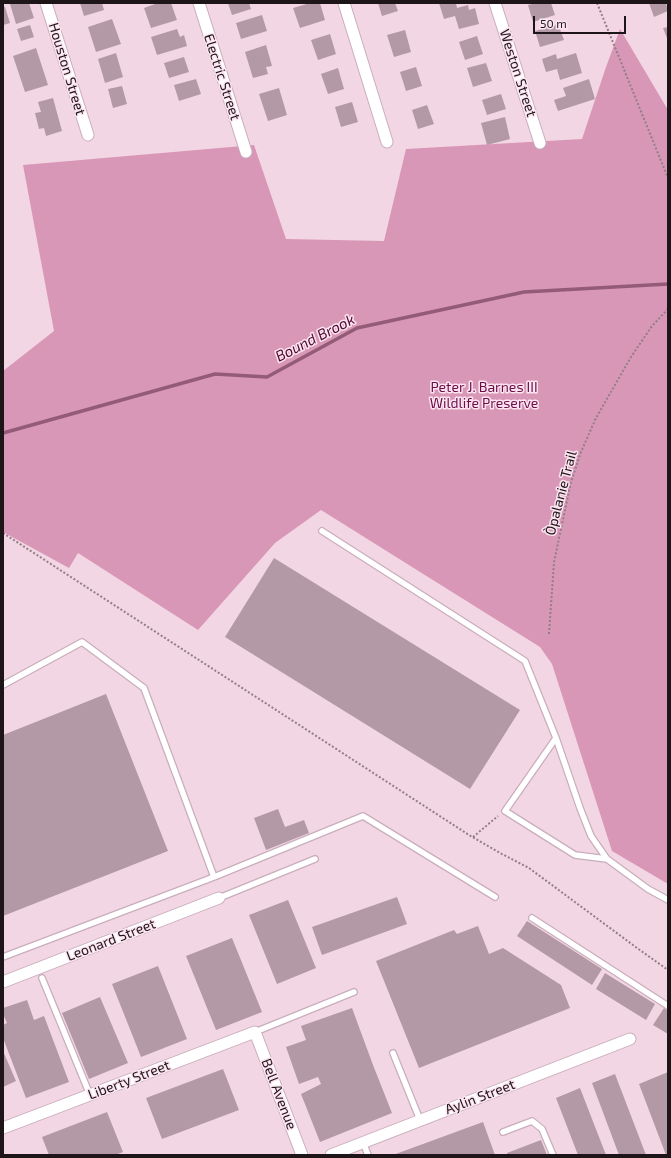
<!DOCTYPE html>
<meta charset="utf-8">
<style>
body{margin:0}
#map{position:relative;width:671px;height:1158px;overflow:hidden;background:#f3d6e3;font-family:"Exo 2",sans-serif}
canvas{display:block}
.frame{position:absolute;inset:0;border:4px solid #1e1519;pointer-events:none}
.scale{position:absolute;left:533px;top:16px;width:93px;height:18px;box-sizing:border-box;border:2px solid #1e1519;border-top:0;padding-left:5px;font-size:12px;line-height:14px;white-space:nowrap;color:#1e1519;-webkit-text-stroke:3px #fce5f0;paint-order:stroke}
</style>
<div id="map">
<canvas width="671" height="1158"></canvas>
<div class="frame"></div>
<div class="scale">50 m</div>
</div>
<script>
const ctx = document.querySelector('canvas').getContext('2d');
ctx.lineJoin = 'round';
function paint(path, color) { ctx.fillStyle = color; ctx.fill(path, 'evenodd'); }
const poly = rows => new Path2D(rows.map(r => 'M' + r).join(''));
function stroke(path, color, width, dash) { ctx.strokeStyle = color; ctx.lineWidth = width; ctx.lineCap = dash ? 'butt' : 'round'; ctx.setLineDash(dash || []); ctx.stroke(path); }
function drawText(font, color, halo, rows, align = 'center') {
  ctx.font = font + ' "Exo 2",sans-serif'; ctx.lineWidth = 3; ctx.setLineDash([]); ctx.textBaseline = 'middle'; ctx.strokeStyle = halo; ctx.fillStyle = color; for (const [text, x, y, turn = 0] of rows) {
    ctx.save(); ctx.translate(x, y); ctx.rotate((+turn || 0) * Math.PI / 180); ctx.textAlign = isNaN(turn) ? turn : align; if (halo) ctx.strokeText(text, 0, 0); ctx.fillText(text, 0, 0); ctx.restore();
  }
}
const green = poly([
 [620,29,668,110,668,884,612,851,552,664,540,647,321,510,275,543,198,630,78,553,69,568,3,532,3,371,54,331,23,165,254,145,286,239,384,241,406,149,582,139,606,67]
]);
const stream = poly([
 [3,433,215,374,267,377,357,328,524,292,668,284]
]);
const building = poly([
 [14,3,29,3,34,18,16,24,10,4],
 [80,3,102,3,104,10,84,16],
 [158,3,171,3,177,20,151,28,144,8],
 [228,3,249,3,251,9,232,15],
 [310,3,320,3,325,20,300,28,293,8],
 [378,3,395,3,398,11,382,16],
 [439,3,456,3,457,8,468,5,469,10,475,8,479,24,459,29,455,16,444,19],
 [536,3,551,3,555,15,533,22,528,5],
 [649,3,666,3,668,11,654,17],
 [3,7,5,7,10,23,3,25],
 [262,15,267,31,241,39,236,23],
 [112,19,121,44,96,52,88,27],
 [558,24,564,40,540,47,535,31],
 [30,25,34,37,21,41,17,29],
 [668,27,668,41,663,28],
 [177,29,180,37,184,35,187,46,157,55,151,37],
 [405,30,411,52,394,57,387,35],
 [330,34,336,54,318,60,311,40],
 [477,36,483,54,465,60,459,42],
 [266,45,272,66,266,67,268,74,253,78,245,52],
 [36,48,48,85,25,92,13,56],
 [116,53,123,77,105,83,98,59],
 [576,53,582,73,560,80,557,69,546,72,542,59,556,54,557,59],
 [184,57,189,72,169,78,164,63],
 [486,63,492,81,473,87,467,68],
 [416,67,422,86,406,91,400,72],
 [338,68,344,89,328,94,321,74],
 [196,79,201,94,179,101,174,85],
 [589,79,595,99,558,111,554,100,566,96,563,88],
 [122,86,127,104,113,108,108,89],
 [279,88,287,115,268,121,259,94],
 [501,94,506,109,487,115,482,100],
 [53,98,62,131,46,136,44,128,39,129,35,113,41,112,38,102],
 [352,102,358,122,341,127,335,107],
 [427,105,434,124,418,129,412,110],
 [505,117,510,139,487,145,481,123],
 [274,558,520,710,470,789,225,637],
 [106,694,168,851,3,916,3,735],
 [278,809,285,827,304,820,309,833,266,850,254,818],
 [397,897,407,924,322,955,312,927],
 [288,900,316,968,277,984,249,915],
 [527,921,602,969,592,985,517,936],
 [478,926,489,954,503,948,561,985,570,1008,419,1068,376,961,454,930,457,934],
 [232,938,262,1012,216,1030,186,956],
 [158,966,187,1039,141,1057,112,984],
 [605,973,655,1004,646,1020,596,989],
 [100,997,128,1063,89,1079,62,1013],
 [27,1000,34,1020,44,1016,69,1082,26,1098,3,1038,3,1025,7,1023,3,1014,3,1008],
 [352,1008,373,1065,392,1113,320,1142,301,1094,321,1084,318,1077,299,1084,286,1047,306,1040,301,1026],
 [664,1008,668,1011,668,1034,653,1025],
 [3,1051,16,1081,3,1087],
 [223,1069,239,1110,162,1139,146,1098],
 [668,1072,668,1155,666,1155,639,1084],
 [615,1074,646,1155,619,1155,592,1083],
 [580,1088,606,1155,578,1155,556,1098],
 [107,1112,123,1152,115,1155,49,1155,42,1137],
 [483,1122,495,1155,393,1155],
 [541,1140,547,1155,507,1155,507,1153]
]);
const path = poly([
 [597,3,668,178],
 [3,533,469,835,500,853,529,868,637,948,668,970],
 [549,634,554,562,571,482,581,452,596,418,631,357,652,326,668,309],
 [473,837,498,816]
]);
const service = poly([
 [322,531,525,661,556,738,505,811,575,855,607,859],
 [3,685,82,642,144,688,214,877],
 [556,738,580,808,591,836,607,859,648,889,668,900],
 [219,898,315,859],
 [532,918,668,1006],
 [3,957,214,877,363,816,495,897],
 [42,978,90,1095],
 [255,1032,354,992],
 [393,1053,420,1120],
 [503,1132,532,1121,542,1129,553,1155],
 [363,1142,368,1155]
]);
const minor = poly([
 [46,3,88,135],
 [199,3,246,152],
 [344,3,387,142],
 [495,3,540,143],
 [3,982,219,898],
 [3,1128,255,1032,302,1155],
 [331,1155,630,1039]
]);
const streetNames = [
 ["Houston Street",67,69,73],
 ["Weston Street",518,73,72],
 ["Electric Street",222,77,72],
 ["Òpalanie Trail",561,493,-75],
 ["Leonard Street",111,940,-21],
 ["Liberty Street",129,1080,-21],
 ["Bell Avenue",279,1094,69],
 ["Aylin Street",480,1097,-21]
];
const parkNames = [
 ["Peter J. Barnes III",484,387],
 ["Wildlife Preserve",484,403]
];
const waterNames = [
 ["Bound Brook",315,338,-27]
];
paint(green, '#d997b7');
stroke(stream, '#945b78', 3.5);
paint(building, '#b399a5');
stroke(service, '#c9aebb', 8);
stroke(minor, '#c9aebb', 13);
stroke(path, '#927e87', 2, [2, 2]);
stroke(service, '#fff', 5.5);
stroke(minor, '#fff', 11);
drawText('14px', '#1e1519', '#fce5f0', streetNames);
drawText('14px', '#6c0d49', '#fce5f0', parkNames);
drawText('italic 15px', '#500935', '#fce5f0', waterNames);
</script>
